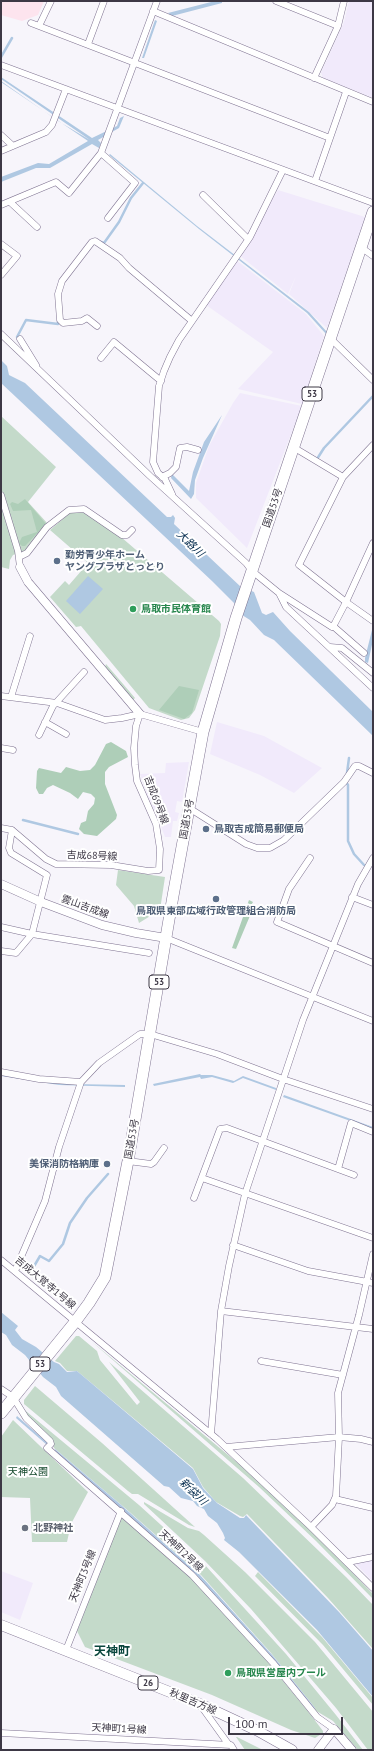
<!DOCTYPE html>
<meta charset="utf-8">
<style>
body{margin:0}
#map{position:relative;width:374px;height:1751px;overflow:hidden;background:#f7f5fb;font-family:"PT Sans",sans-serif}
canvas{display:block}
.frame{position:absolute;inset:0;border:2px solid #3d3845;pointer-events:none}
.scale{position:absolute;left:228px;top:1717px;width:115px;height:18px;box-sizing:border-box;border:2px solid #3d3845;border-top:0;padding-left:5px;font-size:12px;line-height:14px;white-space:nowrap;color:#3d3845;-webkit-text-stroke:3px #fff;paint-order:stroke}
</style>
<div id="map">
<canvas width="374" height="1751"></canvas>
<div class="frame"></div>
<div class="scale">100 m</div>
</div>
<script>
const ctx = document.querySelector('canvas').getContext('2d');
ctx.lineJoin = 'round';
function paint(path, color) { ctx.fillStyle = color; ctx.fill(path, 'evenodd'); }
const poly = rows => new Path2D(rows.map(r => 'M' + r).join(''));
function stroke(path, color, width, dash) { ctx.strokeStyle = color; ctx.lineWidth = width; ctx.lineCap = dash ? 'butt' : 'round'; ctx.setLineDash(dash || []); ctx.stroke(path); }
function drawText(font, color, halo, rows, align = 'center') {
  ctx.font = font + ' "PT Sans","Noto Sans JP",sans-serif'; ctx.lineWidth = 4; ctx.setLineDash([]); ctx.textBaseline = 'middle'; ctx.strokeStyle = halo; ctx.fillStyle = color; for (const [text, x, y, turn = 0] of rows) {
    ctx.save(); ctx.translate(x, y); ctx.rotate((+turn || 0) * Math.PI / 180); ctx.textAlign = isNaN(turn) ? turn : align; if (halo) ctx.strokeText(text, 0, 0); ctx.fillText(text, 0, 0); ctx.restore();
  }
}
const built = poly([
 [349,1,373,1,373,98,323,78,321,73,344,22],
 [278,190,365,217,327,328,289,294,296,276,288,294,239,255],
 [236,260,306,314,324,336,302,404,238,389,273,352,206,305],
 [240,393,302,406,247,548,196,498,196,483,209,446,233,403],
 [217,722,264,736,322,768,294,793,260,775,210,754],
 [189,762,182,802,177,801,175,812,179,813,177,821,173,821,171,837,165,837,159,821,145,789,140,774,165,773,166,763],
 [373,1560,373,1582,356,1564,358,1562],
 [1,1571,33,1583,20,1620,1,1612]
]);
const education = poly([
 [1,1,44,1,38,15,22,21,1,15]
]);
const green = poly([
 [1,416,56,467,28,502,48,524,25,551,13,555,10,560,9,569,1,567],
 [83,511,121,537,219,621,221,624,220,636,195,710,189,718,181,720,149,708,81,626,76,627,50,597,65,581,69,585,88,563,50,530,71,512],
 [106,664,135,698,133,700,105,667],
 [118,870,165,877,160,910,139,923,134,906,116,885],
 [76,1336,79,1336,97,1351,100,1360,137,1405,140,1402,109,1362,243,1478,346,1577,373,1605,373,1649,328,1598,247,1514,243,1517,240,1516,216,1502,203,1487,193,1468,77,1371,67,1371,60,1363,55,1361],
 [91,1341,239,1464,309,1529,350,1570,373,1594,373,1599,316,1541,259,1487],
 [35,1386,102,1443,195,1527,189,1525,138,1494,132,1494,128,1491,24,1404,24,1400],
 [21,1407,139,1505,205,1565,286,1654,336,1715,363,1750,358,1750,333,1721,313,1709,315,1708,271,1653,201,1575,125,1508,54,1448,52,1441,23,1411],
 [13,1420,88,1492,71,1524,67,1542,32,1542,30,1498,1,1497,1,1437],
 [144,1502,188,1528,199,1531,204,1535,245,1572,315,1642,373,1712,373,1750,368,1750,336,1708,251,1609,205,1561,144,1504],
 [121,1517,124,1517,191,1577,267,1661,307,1710,323,1731,323,1733,315,1738,291,1730,212,1695,85,1647,77,1631],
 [258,1572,322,1637,373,1698,373,1705,323,1645,255,1576],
 [236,1737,237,1737,263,1750,245,1750]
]);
const forest = poly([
 [25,499,46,524,25,546,22,546,19,543,22,537,37,532,31,510,13,511,10,504,12,502,18,504],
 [179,686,199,690,192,713,184,719,159,710],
 [111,742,126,751,128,757,109,767,105,772,105,784,117,815,116,819,97,836,84,834,79,829,81,823,86,821,88,811,94,804,95,798,91,794,83,792,78,799,70,793,53,785,47,788,43,794,39,794,36,788,37,771,39,768,61,773,66,767,80,771,90,770,95,765,106,744],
 [249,900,253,902,249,909,252,911,236,949,232,948]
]);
const water = poly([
 [215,1,222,1,222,3,172,16,168,13],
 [155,20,157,21,144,58,142,58],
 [1,77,92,138,117,126,120,118,124,116,119,128,98,140,101,143,99,148,92,144,50,168,36,168,1,182,1,177,38,163,49,164,88,141,1,82,1,81,58,121,90,140,1,79],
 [110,154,197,226,309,312,327,332,326,334,307,313,199,229,109,155],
 [1,360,7,366,9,375,25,383,167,517,171,517,173,515,175,518,174,524,241,587,254,592,262,613,266,615,273,612,290,631,373,712,373,736,274,640,264,635,250,620,242,615,235,604,212,581,1,383],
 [222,415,203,458,195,480,194,494,191,499,171,478,172,474,189,491,193,472,204,442],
 [88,576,103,589,80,614,66,601],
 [373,626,373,640,368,663,365,662,365,658],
 [1,1074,74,1084,125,1085,125,1087,59,1085,1,1076],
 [200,1074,201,1075,212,1075,234,1081,243,1076,276,1088,276,1090,243,1078,233,1083,212,1077,201,1079,200,1077,154,1086,153,1084],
 [284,1095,373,1127,373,1129,283,1097],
 [1,1312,18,1326,15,1330,22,1339,36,1347,54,1362,59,1364,67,1372,77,1371,193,1469,203,1488,217,1503,240,1518,244,1518,246,1515,266,1536,339,1612,373,1651,373,1697,317,1630,239,1552,224,1540,225,1538,223,1533,217,1523,208,1516,204,1509,197,1506,193,1501,181,1498,169,1487,164,1486,61,1396,56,1387,43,1377,25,1355,12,1345,6,1335,1,1332],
 [17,1416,48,1443,47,1445,16,1418],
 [55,1449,120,1504,200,1575,274,1657,315,1708,313,1709,272,1658,198,1577,54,1451]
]);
const stream = poly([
 [1,57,12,38],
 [101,242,104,243,119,222,131,198,143,183],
 [17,337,26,320,58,324,58,321],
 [317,459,324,448,373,396],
 [347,773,349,758],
 [346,782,348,785,348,841,354,854,364,865],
 [23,820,78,834],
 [23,1265,33,1268,40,1256,49,1261,63,1244,70,1223,87,1198,108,1174]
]);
const minor = poly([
 [276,1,338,26],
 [153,11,373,102],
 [31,23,330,138],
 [39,26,51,1],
 [88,44,104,1],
 [1,65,373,203],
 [314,78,338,26,344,1],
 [1,135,13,146],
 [1,151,46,132,52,125,66,89],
 [101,153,135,183,108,218],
 [315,181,346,92],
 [203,195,248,239],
 [10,202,37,227],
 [1,205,56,182,69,193,101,153,157,1],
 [1,244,17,256,1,275],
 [362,248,373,256],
 [97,326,87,318,82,321,63,323,60,320,58,294,62,281,92,242,95,241,120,258,129,268,192,321],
 [1,334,150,476,246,563,252,571,279,593,286,607,373,688],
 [20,339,36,365],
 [331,339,373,380],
 [101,358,114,342,161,381],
 [293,447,343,477,373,445],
 [162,477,170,473,176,467,180,448,187,447,198,450],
 [343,477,299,565,346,602,373,621],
 [172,494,165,479,158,473,153,462,159,386,164,371,170,357,179,340,250,237,283,170],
 [1,495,18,551,20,567],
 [19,557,27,553,47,527,69,510,84,509,122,535,127,535,132,530],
 [279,593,332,627,335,623,346,602,373,543],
 [333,626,364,653],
 [330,647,342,648,373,673],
 [1,696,57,703,105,720,122,718,140,714,203,732],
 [11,697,30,636],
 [45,722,66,734],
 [39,735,53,706,84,672],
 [1,748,13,750],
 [189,808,246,844,257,848,270,848,284,840,344,782,355,766,359,766,373,773],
 [1,828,12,830,9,848,11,853,47,875,32,934,16,953,1,951],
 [12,830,46,859,56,864,111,865,148,871,159,870,160,849,156,824,137,781,135,765,134,748,136,726,140,714],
 [310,858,289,889,277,922,373,963],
 [352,897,373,905],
 [1,927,32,934,149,953],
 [166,938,373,1021],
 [1,1072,39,1079,81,1082],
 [128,1161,151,1164,154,1162,164,1148],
 [338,1169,351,1123,373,1132],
 [202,1178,373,1238],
 [194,1198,220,1129,227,1128,354,1175],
 [233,1245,308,1271,373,1283],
 [1,1260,217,1439,311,1527,373,1588],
 [15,1271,45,1201,59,1147,81,1082,99,1063,140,1034,150,1034,217,1054,283,1079,373,1109],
 [221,1311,373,1329],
 [261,1361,343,1375],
 [1,1389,13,1397,26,1418,50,1441,51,1444,47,1448,192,1575,273,1663,317,1717,334,1729],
 [211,1434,221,1311,229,1266,245,1194,303,1020,358,884,373,858],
 [226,1447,339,1437,361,1439,373,1442],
 [335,1499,373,1508],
 [311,1527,332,1505,336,1496,339,1437,338,1393,359,1315,373,1254],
 [348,1562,373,1557],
 [66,1650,121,1511],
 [201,1706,229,1745],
 [1,1733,231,1745,234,1750]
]);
const tertiary = poly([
 [20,567,28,582,140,714],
 [1,884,41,902,102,925,136,933,166,938],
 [318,1750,334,1729,352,1750]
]);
const primary = poly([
 [1,1625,200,1704,258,1731,292,1750]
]);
const trunk = poly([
 [1,1413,75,1322,89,1303,105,1277,128,1161,173,896,203,732,236,618,373,212]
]);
const markers = [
 [57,561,4,"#5c6f8a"],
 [133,609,4,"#2e9e5b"],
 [206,829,4,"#5c6f8a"],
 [216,899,4,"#5c6f8a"],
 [107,1164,4,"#5c6f8a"],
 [25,1528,4,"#6b7280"],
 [228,1673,4,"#2e9e5b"]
];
const shields = [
 [312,394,20],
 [159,982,20],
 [40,1364,20],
 [148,1683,20]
];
const shieldNames = [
 ["53",312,394],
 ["53",159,982],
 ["53",40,1364],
 ["26",148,1683]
];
const streetNames = [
 ["国道53号",273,508,-71],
 ["吉成69号線",156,800,69],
 ["国道53号",187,819,-80],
 ["吉成68号線",92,856,2],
 ["雲山吉成線",85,907,20],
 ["国道53号",132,1139,-80],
 ["吉成大覚寺1号線",45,1283,40],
 ["天神町2号線",181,1551,43],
 ["天神町3号線",83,1576,-68],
 ["秋里吉方線",193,1702,23],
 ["天神町1号線",119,1729,3]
];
const serviceNames = [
 ["勤労青少年ホーム",65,555],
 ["ヤングプラザとっとり",65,567],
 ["鳥取吉成簡易郵便局",214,829],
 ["鳥取県東部広域行政管理組合消防局",216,911,"center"],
 ["美保消防格納庫",99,1164,"right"]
];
const leisureNames = [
 ["鳥取市民体育館",141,609],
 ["鳥取県営屋内プール",236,1673]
];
const parkNames = [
 ["天神公園",28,1472]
];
const worshipNames = [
 ["北野神社",33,1528]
];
const waterNames = [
 ["大路川",190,544,44],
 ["新袋川",193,1492,44]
];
const quarterNames = [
 ["天神町",112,1652]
];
paint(built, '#f1eafb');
paint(education, '#fde4ee');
paint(green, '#c4daca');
paint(forest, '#aeceb8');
paint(water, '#afc8e2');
stroke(stream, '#afc8e2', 2.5);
stroke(minor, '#7f7391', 7);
stroke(tertiary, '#7f7391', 9);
stroke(primary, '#7f7391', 11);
stroke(trunk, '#7f7391', 12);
stroke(minor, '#fff', 6);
stroke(tertiary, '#fff', 8);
stroke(primary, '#fff', 10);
stroke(trunk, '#fff', 11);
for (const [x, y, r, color] of markers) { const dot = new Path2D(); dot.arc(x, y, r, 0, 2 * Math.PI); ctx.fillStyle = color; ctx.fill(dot); stroke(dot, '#fff', 1.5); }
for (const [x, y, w] of shields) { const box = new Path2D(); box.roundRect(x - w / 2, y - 7, w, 14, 3); ctx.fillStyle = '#fff'; ctx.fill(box); stroke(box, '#3d3845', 1); }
drawText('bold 9px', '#3d3845', null, shieldNames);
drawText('10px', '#3d3845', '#fff', streetNames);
drawText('bold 10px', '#4e5e75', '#fff', serviceNames, 'left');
drawText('bold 10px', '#27864d', '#fff', leisureNames, 'left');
drawText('10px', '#104528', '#fff', parkNames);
drawText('bold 10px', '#5b616d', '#fff', worshipNames, 'left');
drawText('italic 11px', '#042b4d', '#fff', waterNames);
drawText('bold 12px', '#0a463d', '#fff', quarterNames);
</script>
